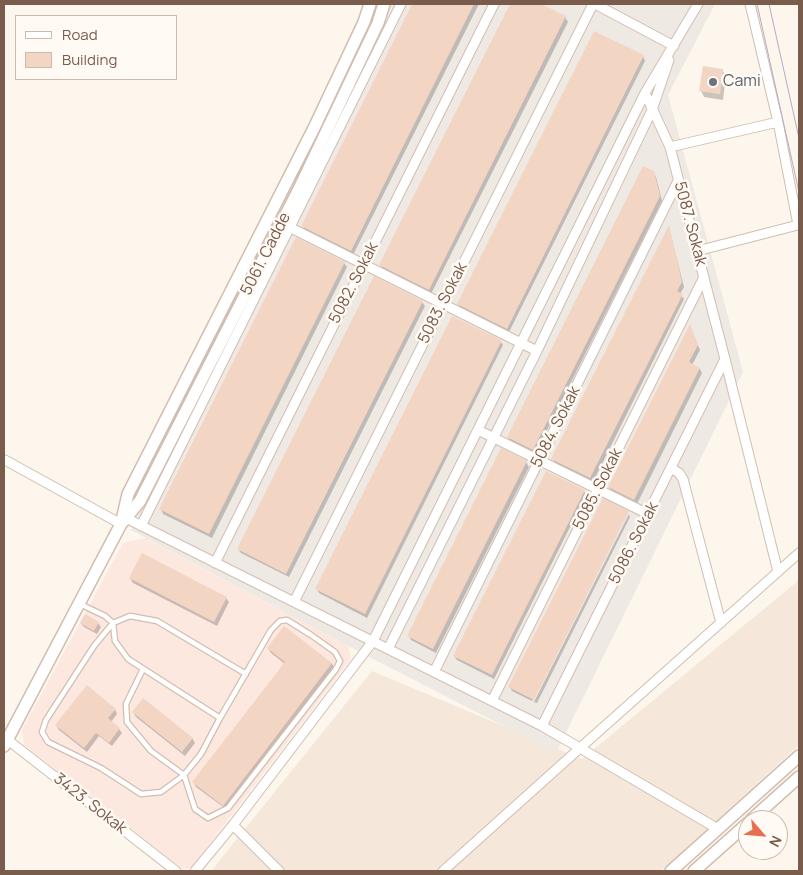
<!DOCTYPE html>
<style>
body{margin:0}
#map{position:relative;width:803px;height:875px;overflow:hidden;background:#fdf6ec;font-family:Manrope,sans-serif}
canvas{display:block}
.frame{position:absolute;inset:0;border:5px solid #7a5c4d;pointer-events:none}
.legend{position:absolute;left:15px;top:15px;width:162px;height:65px;box-sizing:border-box;background:#fffaf3;border:1px solid #cabbb1;margin:0;padding:6px 9px;list-style:none;font-size:15px;color:#7a5c4d}
.legend li{display:flex;align-items:center;gap:10px;height:25px}
.legend b{width:25px;border:1px solid #cabbb1}
.north{position:absolute;left:738px;top:810px;width:50px;height:50px;box-sizing:border-box;background:#fffaf3;border:1px solid #cabbb1;border-radius:50%;rotate:117deg;font-size:14px;font-weight:700;line-height:20px;text-align:center;color:#7a5c4d}
.north::after{content:'';display:block;margin:auto;width:18px;height:22px;background:#e76f51;clip-path:polygon(50% 0,100% 100%,50% 72%,0 100%)}
</style>
<div id="map">
<canvas width="803" height="875"></canvas>
<div class="frame"></div>
<ul class="legend">
<li><b style="height:6px;background:#fff"></b>Road</li>
<li><b style="height:14px;background:#f3d5c3"></b>Building</li>
</ul>
<div class="north">N</div>
</div>
<script>
const ctx = document.querySelector('canvas').getContext('2d');
ctx.lineJoin = 'round';
function paint(path, color) { ctx.fillStyle = color; ctx.fill(path, 'evenodd'); }
const poly = rows => new Path2D(rows.map(r => 'M' + r).join(''));
function stroke(path, color, width, dash) { ctx.strokeStyle = color; ctx.lineWidth = width; ctx.lineCap = dash ? 'butt' : 'round'; ctx.setLineDash(dash || []); ctx.stroke(path); }
function drawText(font, color, halo, rows, align = 'center') {
  ctx.font = font + ' Manrope,sans-serif'; ctx.lineWidth = 5; ctx.setLineDash([]); ctx.textBaseline = 'middle'; ctx.strokeStyle = halo; ctx.fillStyle = color; for (const [text, x, y, turn = 0] of rows) {
    ctx.save(); ctx.translate(x, y); ctx.rotate((+turn || 0) * Math.PI / 180); ctx.textAlign = isNaN(turn) ? turn : align; if (halo) ctx.strokeText(text, 0, 0); ctx.fillText(text, 0, 0); ctx.restore();
  }
}
const residential = poly([
 [799,580,799,745,661,871,211,871,372,671,582,759]
]);
const commercial = poly([
 [145,538,348,646,351,659,191,868,183,869,24,745,22,730,123,543]
]);
const industrial = poly([
 [389,4,715,4,668,95,743,372,556,753,348,646,131,530,383,22]
]);
const shadow = poly([
 [414,4,479,4,353,255,305,231,303,226],
 [512,4,538,4,565,17,568,22,431,294,383,270,381,265],
 [643,56,645,61,509,332,461,308,458,304],
 [722,70,726,76,723,100,704,97,701,91],
 [653,172,656,177,662,201,535,454,511,442,508,437],
 [669,228,684,287,680,294,684,299,593,482,555,464,553,459],
 [344,263,347,267,212,538,163,514,161,509],
 [422,302,425,306,289,577,241,553,238,549],
 [690,326,700,350,692,365,700,369,702,373,637,504,612,492,609,487],
 [500,341,503,345,367,618,319,593,317,589],
 [526,462,529,467,436,653,411,640,409,636],
 [584,491,586,495,494,679,457,660,454,656],
 [603,500,628,513,626,513,532,701,512,691,510,687],
 [629,514,630,517,537,703,534,702],
 [130,578,226,598,229,602,217,626,133,583],
 [81,623,98,623,101,627,97,634,84,627],
 [268,648,332,663,334,668,226,809,196,787,194,783,285,664,271,653],
 [115,709,117,714,111,722,119,729,122,733,112,746,99,736,87,752,59,730,56,725],
 [133,712,192,738,195,743,185,756,136,717]
]);
const building = poly([
 [412,4,474,4,351,251,301,226],
 [510,4,541,4,566,16,429,290,379,265],
 [594,31,644,55,507,329,457,304],
 [703,66,723,69,720,94,699,91],
 [643,166,654,171,660,196,533,450,507,437],
 [669,225,682,282,677,291,683,294,590,478,551,459],
 [296,237,345,262,209,534,159,509],
 [374,276,423,301,286,574,237,549],
 [452,316,501,340,501,342,365,614,315,589],
 [690,324,698,345,689,362,700,368,634,500,608,487],
 [501,448,527,461,433,649,407,636],
 [546,471,585,490,492,675,453,656],
 [603,498,629,511,534,700,508,687],
 [142,553,227,597,214,622,129,578],
 [85,614,99,622,94,631,80,623],
 [284,626,332,663,223,806,192,782,285,662,267,648],
 [87,685,116,709,108,718,120,728,109,743,96,733,84,748,55,725],
 [143,698,193,738,182,752,132,712]
]);
const service = poly([
 [80,604,105,616,113,623,115,641,128,659,220,718,271,630,280,621,287,620,311,635,335,652,340,661,336,669,228,808,208,818,195,809,184,775,151,751,127,722,126,704,143,669],
 [220,718,201,754,184,775,161,792,141,794,101,768,48,742,42,732,46,720,94,646,113,623,130,616,157,621,246,674]
]);
const minor = poly([
 [595,4,674,46],
 [645,93,670,147,725,359,778,572],
 [670,147,778,122],
 [285,225,537,351],
 [697,251,798,225,778,122,750,4],
 [478,430,648,514],
 [5,460,121,524],
 [671,468,679,473,683,479,721,623],
 [126,518,542,726,580,748,799,553],
 [141,526,401,4],
 [215,563,494,4],
 [294,602,593,4],
 [388,649,537,351,652,110,669,60],
 [434,672,678,181],
 [492,701,704,277],
 [542,726,725,359],
 [4,737,176,871],
 [233,825,279,871],
 [195,871,233,825,373,641,645,93,698,4],
 [443,871,580,748,718,829]
]);
const tertiary = poly([
 [122,520,128,494,314,128,364,22,370,4],
 [4,746,121,524,140,501,299,189,378,23,384,4],
 [751,820,799,777],
 [671,871,799,756],
 [694,871,748,823]
]);
const tram = poly([
 [757,4,799,192],
 [769,4,799,138]
]);
const markers = [
 [713,82,5,"#6b7280"]
];
const worshipNames = [
 ["Cami",723,82]
];
const streetNames = [
 ["5087. Sokak",690,224,75],
 ["5061. Cadde",266,254,-63],
 ["5082. Sokak",354,283,-63],
 ["5083. Sokak",443,303,-63],
 ["5084. Sokak",556,427,-63],
 ["5085. Sokak",598,489,-63],
 ["5086. Sokak",634,543,-63],
 ["3423. Sokak",90,804,38]
];
paint(residential, '#f5e8da');
paint(commercial, '#fde8e0');
paint(industrial, '#efe9e4');
paint(shadow, '#0003');
paint(building, '#f3d5c3');
stroke(service, '#d1beb0', 7);
stroke(minor, '#d1beb0', 11);
stroke(tertiary, '#d1beb0', 14);
stroke(service, '#fff', 4.5);
stroke(minor, '#fff', 9);
stroke(tertiary, '#fff', 11);
stroke(tram, '#b9a8c9', 1);
for (const [x, y, r, color] of markers) { const dot = new Path2D(); dot.arc(x, y, r, 0, 2 * Math.PI); ctx.fillStyle = color; ctx.fill(dot); stroke(dot, '#fffaf3', 2); }
drawText('16px', '#5b616d', '#fffaf3', worshipNames, 'left');
drawText('16px', '#7a5c4d', '#fffaf3', streetNames);
</script>
